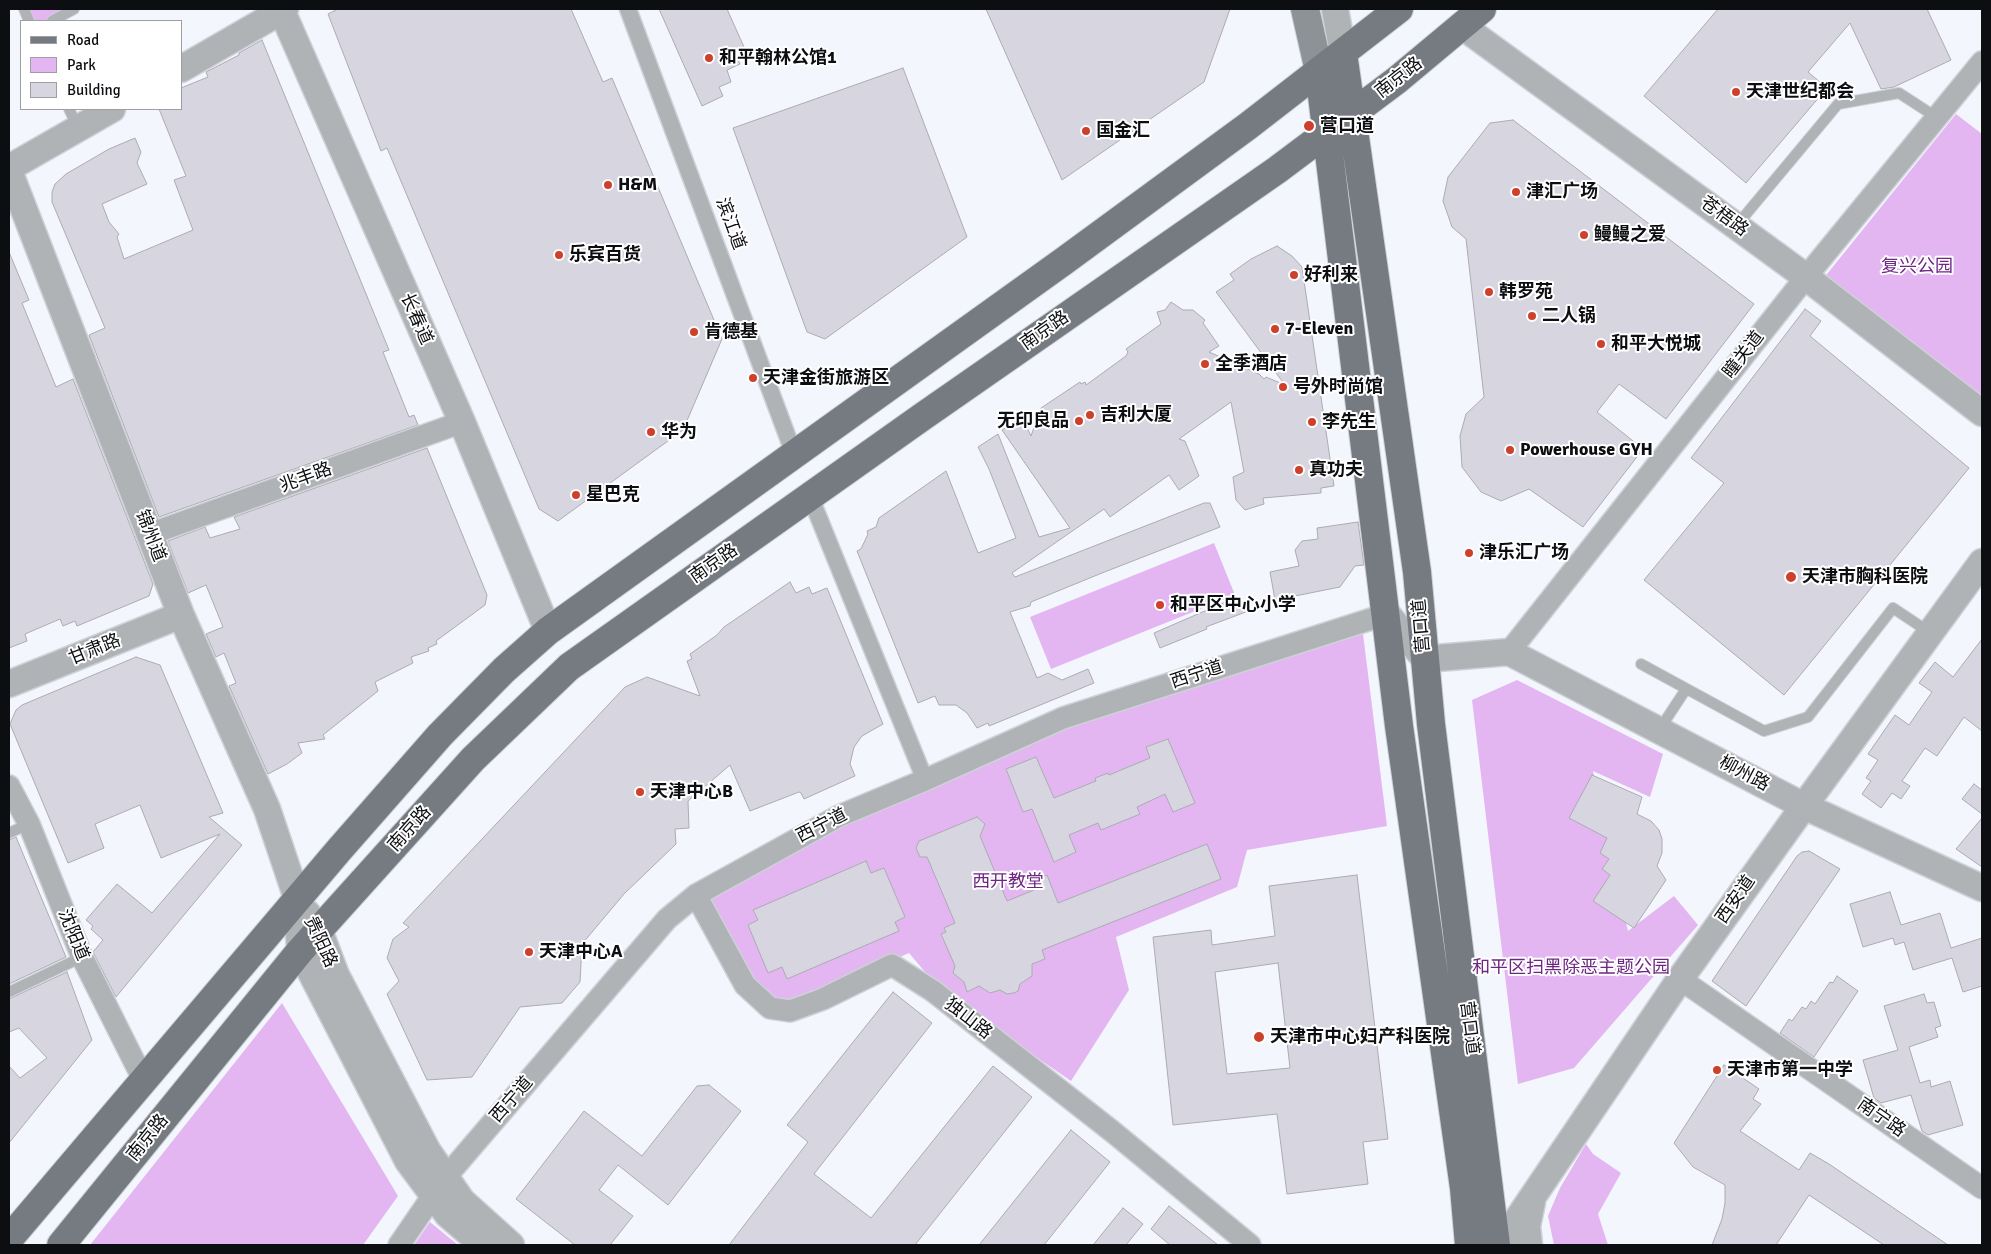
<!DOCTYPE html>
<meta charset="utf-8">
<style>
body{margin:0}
#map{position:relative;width:1991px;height:1254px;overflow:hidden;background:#f3f6fd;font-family:Signika,sans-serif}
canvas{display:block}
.frame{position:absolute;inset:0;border:10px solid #0d0e11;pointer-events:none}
.legend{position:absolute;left:20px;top:20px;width:162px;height:90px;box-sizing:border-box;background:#fff;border:1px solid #9e9fa0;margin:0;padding:6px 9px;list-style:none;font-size:15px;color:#0d0e11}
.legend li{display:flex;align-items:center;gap:10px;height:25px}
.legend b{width:25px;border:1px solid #9e9fa0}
</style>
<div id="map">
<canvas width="1991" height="1254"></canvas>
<div class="frame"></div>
<ul class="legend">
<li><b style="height:6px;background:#757b81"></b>Road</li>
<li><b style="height:14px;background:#e3b6f2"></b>Park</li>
<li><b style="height:14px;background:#d7d5df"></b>Building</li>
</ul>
</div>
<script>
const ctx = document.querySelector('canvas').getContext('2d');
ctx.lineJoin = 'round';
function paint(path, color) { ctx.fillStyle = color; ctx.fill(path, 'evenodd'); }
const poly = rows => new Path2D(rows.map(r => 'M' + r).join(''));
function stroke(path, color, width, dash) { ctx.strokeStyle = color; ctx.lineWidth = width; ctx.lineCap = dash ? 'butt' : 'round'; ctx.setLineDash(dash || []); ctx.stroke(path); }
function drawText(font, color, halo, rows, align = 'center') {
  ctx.font = font + ' Signika,"Noto Sans SC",sans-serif'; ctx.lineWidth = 4; ctx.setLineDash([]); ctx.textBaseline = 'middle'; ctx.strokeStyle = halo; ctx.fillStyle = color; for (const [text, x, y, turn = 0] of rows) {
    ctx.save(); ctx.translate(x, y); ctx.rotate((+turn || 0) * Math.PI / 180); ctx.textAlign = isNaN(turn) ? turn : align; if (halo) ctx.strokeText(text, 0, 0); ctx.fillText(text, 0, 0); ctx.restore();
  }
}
const green = poly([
 [25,9,67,9,45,21,31,21],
 [1956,114,1982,134,1982,395,1823,279],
 [1214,543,1235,595,1051,669,1030,617],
 [1363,634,1387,826,1247,850,1237,887,1116,937,1129,990,1071,1081,942,992,909,953,788,1006,747,982,703,897,843,821,1063,725],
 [1517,680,1663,754,1650,797,1593,771,1628,931,1674,896,1698,925,1574,1068,1518,1084,1472,700],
 [282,1003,398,1196,363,1245,90,1245],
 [1586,1144,1593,1154,1621,1173,1598,1214,1608,1245,1554,1245,1548,1216,1560,1188],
 [430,1222,458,1245,414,1245]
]);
const building = poly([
 [338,9,571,9,603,82,612,78,722,339,683,430,558,521,539,509,387,148,381,151,328,14,338,9],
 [659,9,727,9,744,47,734,51,740,64,727,70,731,82,719,87,723,96,702,106,659,9],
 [986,9,1230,9,1204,82,1062,180,986,9],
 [1718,9,1927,9,1951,60,1894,87,1881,89,1850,23,1808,72,1827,88,1746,183,1644,96,1718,9],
 [262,40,389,350,383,352,409,417,414,415,418,425,159,517,89,335,105,328,52,202,52,192,55,184,66,174,109,149,135,138,141,152,137,163,147,184,102,204,109,222,119,234,117,237,124,259,193,230,174,180,186,176,159,109,181,109,181,88,208,77,206,72,239,55,239,53,262,40],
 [903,68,967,237,825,339,807,332,733,128,903,68],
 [1513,120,1754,304,1666,419,1619,384,1597,412,1643,449,1583,527,1529,489,1501,501,1481,492,1462,467,1460,436,1466,414,1484,397,1466,239,1452,227,1443,201,1448,177,1490,123,1513,120],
 [1277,246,1292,256,1302,267,1334,486,1321,488,1321,493,1263,498,1264,504,1245,510,1236,500,1233,477,1244,472,1231,402,1179,439,1185,441,1199,476,1179,490,1169,475,1110,517,1104,509,1012,573,1015,577,1204,503,1210,503,1220,527,1102,573,1031,602,1030,606,1010,612,1037,678,1048,673,1062,680,1088,669,1094,683,989,726,988,723,977,728,967,713,956,705,939,705,935,696,918,703,857,551,861,549,868,534,867,531,876,527,879,518,946,471,978,553,1016,538,989,469,978,447,998,434,1039,537,1070,528,1002,430,1022,417,1031,436,1041,408,1080,382,1081,384,1085,382,1086,385,1126,356,1128,352,1126,349,1161,324,1157,312,1165,310,1171,302,1183,310,1193,310,1205,320,1203,323,1219,346,1209,352,1259,374,1264,379,1266,377,1285,385,1216,292,1234,280,1230,274,1251,259,1277,246],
 [9,252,29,300,22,303,56,387,73,379,153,584,149,596,77,626,75,621,63,626,60,619,25,634,27,641,9,648,9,252],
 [1805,309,1821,321,1810,336,1969,468,1784,695,1644,580,1724,483,1691,458,1805,309],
 [427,448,487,595,485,605,436,641,437,644,428,648,429,651,411,657,413,663,375,682,378,691,323,735,325,739,298,743,302,753,287,764,268,774,229,686,236,683,224,653,216,657,206,634,223,627,206,585,188,593,168,541,205,527,210,538,240,529,234,517,427,448],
 [1358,522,1364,565,1355,566,1340,587,1275,600,1270,572,1299,566,1295,550,1302,541,1318,539,1317,528,1358,522],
 [790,582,796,593,809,587,812,594,827,588,883,724,862,736,854,747,850,764,855,776,804,799,801,793,799,792,750,811,730,765,688,801,689,828,675,829,676,844,624,894,582,944,580,982,562,1003,520,1007,472,1077,427,1080,387,994,399,981,387,958,393,939,409,927,403,923,625,687,647,677,700,696,687,661,692,659,690,654,717,635,724,627,790,582],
 [1230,600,1251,610,1206,627,1207,629,1160,648,1154,633,1230,600],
 [1982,639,1982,731,1964,717,1937,756,1925,748,1902,781,1910,786,1901,799,1892,793,1881,808,1862,794,1871,781,1866,778,1878,760,1868,754,1895,715,1909,725,1932,692,1919,683,1935,662,1953,677,1982,639],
 [136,657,160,665,223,813,209,817,242,845,116,997,93,952,103,940,91,929,93,926,86,920,117,884,152,913,220,834,161,858,140,805,95,824,104,848,68,863,10,724,16,710,22,705,136,657],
 [1168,739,1195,803,1173,812,1165,794,1137,807,1140,814,1101,830,1098,823,1069,835,1076,852,1054,862,1032,809,1023,812,1006,769,1036,757,1054,798,1096,781,1095,778,1108,773,1109,775,1150,758,1146,747,1168,739],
 [1592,775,1642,797,1637,814,1651,821,1659,830,1662,839,1662,853,1657,866,1666,880,1634,928,1593,901,1610,875,1602,869,1609,859,1600,853,1607,838,1569,818,1592,775],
 [1974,784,1982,790,1982,814,1962,799,1974,784],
 [977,817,985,824,980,836,1007,901,1034,890,1030,882,1047,875,1058,903,1207,844,1221,879,1042,950,1045,959,1032,964,1032,976,1020,984,1018,991,1014,993,1007,994,1000,990,990,993,979,986,967,992,964,982,953,973,955,966,941,934,946,932,944,928,955,923,927,857,920,857,916,848,919,841,977,817],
 [1982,818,1982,867,1956,849,1982,818],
 [16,837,66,957,9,984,9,840,16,837],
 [1809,851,1840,869,1746,1006,1712,981,1797,856,1802,852,1809,851],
 [866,861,871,873,884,868,905,917,895,922,899,931,787,979,782,967,768,973,748,925,758,920,753,910,866,861],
 [1357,875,1388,1139,1363,1142,1368,1184,1287,1194,1277,1114,1173,1125,1153,937,1211,930,1212,945,1275,936,1269,886,1357,875],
 [1278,963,1290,1068,1227,1074,1215,972,1278,963],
 [1890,892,1901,925,1940,913,1951,948,1982,938,1982,986,1963,992,1952,958,1913,970,1904,942,1895,945,1893,938,1863,947,1850,904,1890,892],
 [67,972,92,1040,9,1143,9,1066,20,1078,47,1058,19,1028,9,1032,9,999,67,972],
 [1837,976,1858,991,1814,1057,1780,1033,1789,1019,1792,1021,1802,1007,1806,1009,1811,1001,1815,1004,1830,982,1833,983,1837,976],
 [893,992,932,1023,814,1174,871,1218,993,1066,1032,1097,915,1245,729,1245,808,1142,787,1125,893,992],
 [1924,994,1927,1003,1934,1002,1941,1026,1935,1028,1938,1037,1909,1047,1920,1083,1930,1080,1931,1087,1950,1081,1963,1125,1928,1135,1922,1131,1911,1095,1881,1103,1874,1098,1863,1060,1898,1050,1884,1006,1924,994],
 [1724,1065,1759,1089,1753,1099,1761,1104,1740,1131,1799,1170,1810,1153,1829,1164,1948,1245,1884,1245,1809,1195,1776,1245,1712,1245,1722,1219,1725,1203,1725,1185,1693,1167,1674,1143,1724,1065],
 [709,1085,741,1111,668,1205,618,1165,599,1190,633,1216,610,1245,575,1245,516,1199,584,1111,642,1156,697,1086,709,1085],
 [1071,1130,1110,1162,1044,1245,979,1245,1071,1130],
 [1169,1206,1218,1245,1170,1245,1151,1229,1169,1206],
 [1123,1208,1143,1224,1126,1245,1093,1245,1123,1208]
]);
const service = poly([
 [24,9,29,21],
 [52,21,74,9],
 [69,109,78,128],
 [1737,225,1838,104,1899,93,1936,117],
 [1641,664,1764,731,1808,717,1893,608,1929,632],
 [1662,731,1667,718,1686,689],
 [9,833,29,824],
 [9,992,82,957]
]);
const pedestrian = poly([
 [628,9,794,454],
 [810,496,925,780]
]);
const minor = poly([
 [150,534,462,422],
 [1509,652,1806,277,1982,62],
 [9,786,29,824,82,957,144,1081],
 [696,895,745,985,770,1008,790,1011,823,999,892,965,933,991,1113,1132,1250,1245],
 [1680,979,1982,1188],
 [399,1245,445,1178,667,919,696,895,839,816,925,780,1063,718,1387,614]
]);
const tertiary = poly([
 [281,9,462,422,548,631],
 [1335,9,1343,53],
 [1462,26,1806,277,1982,413],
 [181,69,285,9],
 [9,168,112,109],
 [9,171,181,615,267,809,297,898,300,951,408,1161,448,1215,483,1245],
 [1387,614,1425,659,1509,652,1804,806,1982,888],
 [9,684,181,615],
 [307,913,319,930,336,975,427,1150,462,1201,511,1245],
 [1500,1245,1680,979,1804,806,1982,562],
 [1529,1245,1527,1226,1532,1202]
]);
const secondary = poly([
 [1305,9,1319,71]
]);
const primary = poly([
 [1343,53,1417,572,1431,724,1496,1245],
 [1319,71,1399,726,1464,1188,1469,1245],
 [9,1239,339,850,440,735,504,670,548,631,1064,261,1248,126,1399,9],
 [61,1245,300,951,473,759,569,667,922,417,1277,170,1397,80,1482,9]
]);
const markers = [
 [709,58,5,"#cd412c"],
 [1736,92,5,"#cd412c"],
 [1309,126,6,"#cd412c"],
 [1086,131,5,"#cd412c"],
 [608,185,5,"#cd412c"],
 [1516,192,5,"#cd412c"],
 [1584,235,5,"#cd412c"],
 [559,255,5,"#cd412c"],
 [1294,275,5,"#cd412c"],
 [1489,292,5,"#cd412c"],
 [1532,316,5,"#cd412c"],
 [1275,329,5,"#cd412c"],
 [694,332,5,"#cd412c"],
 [1601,344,5,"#cd412c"],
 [1205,364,5,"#cd412c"],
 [753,378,5,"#cd412c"],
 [1283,387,5,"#cd412c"],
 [1090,415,5,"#cd412c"],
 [1079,421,5,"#cd412c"],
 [1312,422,5,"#cd412c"],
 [651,432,5,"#cd412c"],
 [1510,450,5,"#cd412c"],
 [1299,470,5,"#cd412c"],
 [576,495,5,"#cd412c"],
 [1469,553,5,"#cd412c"],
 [1791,577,6,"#cd412c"],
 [1160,605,5,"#cd412c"],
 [640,792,5,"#cd412c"],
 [529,952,5,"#cd412c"],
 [1259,1037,6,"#cd412c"],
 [1717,1070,5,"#cd412c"]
];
const poiNames = [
 ["和平翰林公馆1",719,58],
 ["天津世纪都会",1746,92],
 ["营口道",1320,126],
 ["国金汇",1096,131],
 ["H&M",618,185],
 ["津汇广场",1526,192],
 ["鳗鳗之爱",1594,235],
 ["乐宾百货",569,255],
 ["好利来",1304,275],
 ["韩罗苑",1499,292],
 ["二人锅",1542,316],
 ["7-Eleven",1285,329],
 ["肯德基",704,332],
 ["和平大悦城",1611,344],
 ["全季酒店",1215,364],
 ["天津金街旅游区",763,378],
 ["号外时尚馆",1293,387],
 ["吉利大厦",1100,415],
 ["无印良品",1069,421,"right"],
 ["李先生",1322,422],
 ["华为",661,432],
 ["Powerhouse GYH",1520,450],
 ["真功夫",1309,470],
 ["星巴克",586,495],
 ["津乐汇广场",1479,553],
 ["天津市胸科医院",1802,577],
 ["和平区中心小学",1170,605],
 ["天津中心B",650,792],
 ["天津中心A",539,952],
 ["天津市中心妇产科医院",1270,1037],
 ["天津市第一中学",1727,1070]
];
const streetNames = [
 ["南京路",1399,78,-38],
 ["苍梧路",1724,217,36],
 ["滨江道",730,224,70],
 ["长春道",416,319,66],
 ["南京路",1045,331,-35],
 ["瞳关道",1744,355,-52],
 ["兆丰路",306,478,-20],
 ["锦州道",150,536,69],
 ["南京路",714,564,-35],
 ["营口道",1422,626,-95],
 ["甘肃路",95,650,-22],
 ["西宁道",1197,675,-18],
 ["柳州路",1744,774,28],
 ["西宁道",822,826,-27],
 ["南京路",410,829,-48],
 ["西安道",1736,900,-55],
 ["沈阳道",73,935,68],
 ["贵阳路",320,942,65],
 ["独山路",968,1019,38],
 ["营口道",1469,1028,83],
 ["西宁道",512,1100,-49],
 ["南宁路",1881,1118,35],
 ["南京路",148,1138,-51]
];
const parkNames = [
 ["复兴公园",1917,267],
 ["西开教堂",1008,882],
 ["和平区扫黑除恶主题公园",1571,968]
];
paint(green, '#e3b6f2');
paint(building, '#d7d5df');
stroke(building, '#acabb4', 1);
stroke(service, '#ced1d7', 12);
stroke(pedestrian, '#ced1d7', 19);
stroke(minor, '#ced1d7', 24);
stroke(tertiary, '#ced1d7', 29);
stroke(secondary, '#ced1d7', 30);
stroke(primary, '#ced1d7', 30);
stroke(service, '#afb3b6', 10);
stroke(pedestrian, '#afb3b6', 16);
stroke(minor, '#afb3b6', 21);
stroke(tertiary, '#afb3b6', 26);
stroke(secondary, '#8d9297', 28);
stroke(primary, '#757b81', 28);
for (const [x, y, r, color] of markers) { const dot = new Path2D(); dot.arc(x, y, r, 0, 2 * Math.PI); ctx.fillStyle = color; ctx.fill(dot); stroke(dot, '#fff', 2); }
drawText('bold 18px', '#0d0e11', '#fff', poiNames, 'left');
drawText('18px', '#0d0e11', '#fff', streetNames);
drawText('18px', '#6e2682', '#fff', parkNames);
</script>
